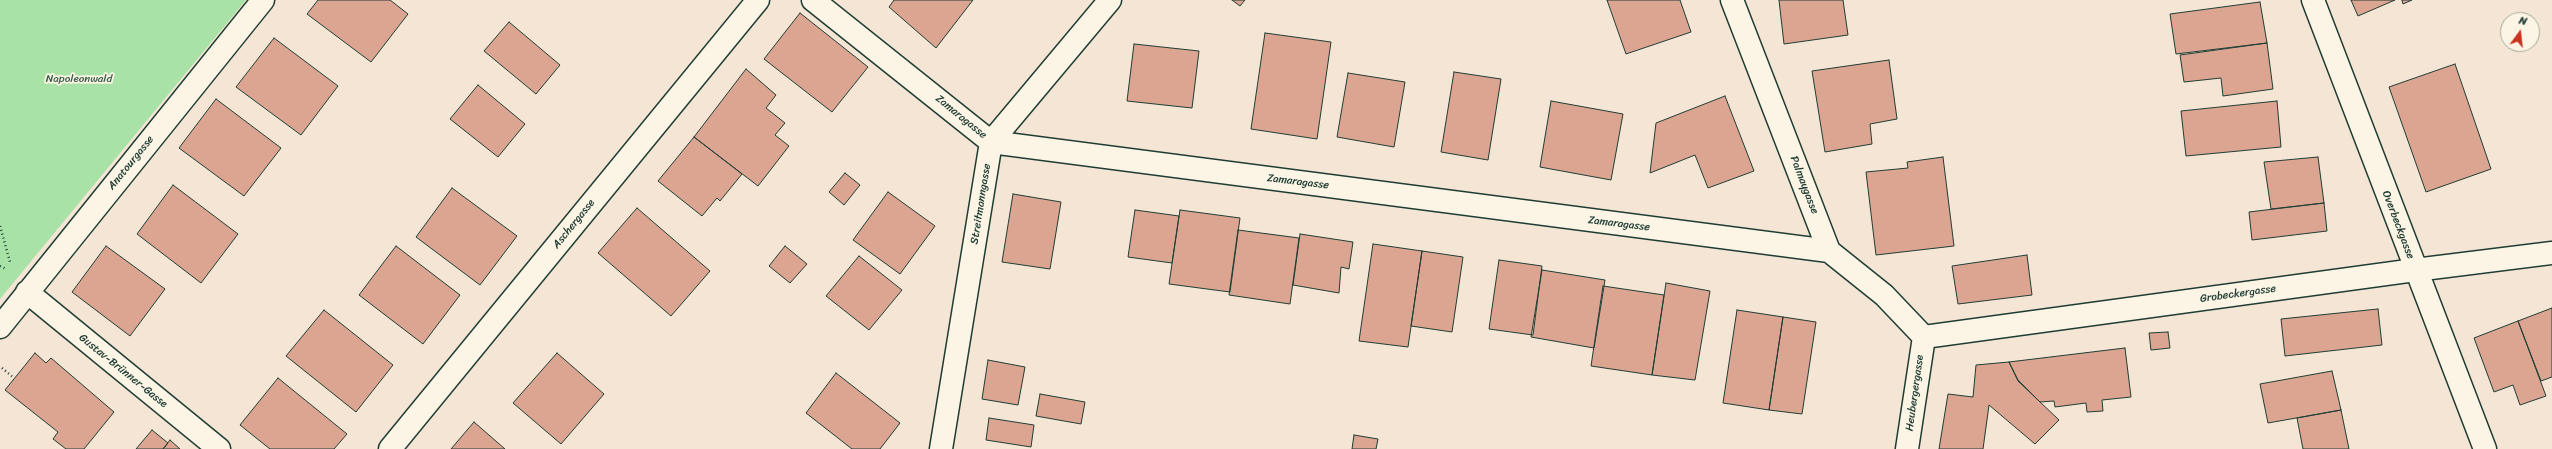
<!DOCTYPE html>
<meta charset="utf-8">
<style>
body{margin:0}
#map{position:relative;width:2552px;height:449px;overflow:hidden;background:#f5e5d4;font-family:Sriracha,sans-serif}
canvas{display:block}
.north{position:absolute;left:2500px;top:12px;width:40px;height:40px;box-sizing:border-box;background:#fcf5e5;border:1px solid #a4ab9e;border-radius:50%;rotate:15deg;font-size:11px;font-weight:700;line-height:16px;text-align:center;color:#1f3d34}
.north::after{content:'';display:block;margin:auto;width:14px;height:18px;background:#c8321e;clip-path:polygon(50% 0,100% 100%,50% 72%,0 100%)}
</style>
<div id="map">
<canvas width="2552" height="449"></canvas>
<div class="north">N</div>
</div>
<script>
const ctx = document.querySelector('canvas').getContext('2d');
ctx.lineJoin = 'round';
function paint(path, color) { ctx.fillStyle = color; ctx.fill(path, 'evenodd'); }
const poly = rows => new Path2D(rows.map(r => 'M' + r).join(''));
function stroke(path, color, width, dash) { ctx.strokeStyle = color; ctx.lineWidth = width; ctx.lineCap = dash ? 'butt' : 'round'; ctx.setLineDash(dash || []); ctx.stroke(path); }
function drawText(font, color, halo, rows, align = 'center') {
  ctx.font = font + ' Sriracha,sans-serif'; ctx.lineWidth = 3.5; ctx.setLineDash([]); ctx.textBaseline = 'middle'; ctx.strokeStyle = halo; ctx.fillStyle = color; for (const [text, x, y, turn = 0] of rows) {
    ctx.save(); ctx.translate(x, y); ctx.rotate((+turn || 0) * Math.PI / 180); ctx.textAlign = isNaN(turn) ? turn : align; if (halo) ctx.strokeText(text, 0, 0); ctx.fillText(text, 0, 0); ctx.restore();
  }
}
const green = poly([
 [0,0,246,0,0,299]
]);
const building = poly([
 [318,0,390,0,408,14,371,62,307,14,318,0],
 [894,0,973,0,936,48,889,7,894,0],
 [1232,0,1245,0,1240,6,1232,0],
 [1607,0,1680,0,1691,32,1626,54,1607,0],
 [1779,0,1843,0,1848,35,1784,44,1779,0],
 [2351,0,2395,0,2358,16,2351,0],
 [2402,0,2412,0,2403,4,2402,0],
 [2260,2,2267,43,2176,54,2170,14,2260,2],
 [800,13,868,67,832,112,764,59,800,13],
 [509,22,560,65,536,94,484,51,509,22],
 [1265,33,1331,42,1317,139,1251,129,1265,33],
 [274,38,338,86,301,135,236,87,274,38],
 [2267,43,2273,89,2223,96,2221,78,2184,82,2180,55,2267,43],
 [1134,44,1199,51,1192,108,1127,101,1134,44],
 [1889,60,1897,119,1870,124,1872,144,1825,152,1812,71,1889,60],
 [2455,64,2491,169,2426,192,2389,87,2455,64],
 [746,69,776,95,766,108,785,123,775,135,789,146,758,186,694,137,746,69],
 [1454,72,1501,79,1488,160,1441,152,1454,72],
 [1348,73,1405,82,1394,147,1337,137,1348,73],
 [478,85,525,124,498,157,450,119,478,85],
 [1725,96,1754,171,1708,188,1695,155,1650,173,1656,123,1725,96],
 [216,99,281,148,244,196,179,148,216,99],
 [1551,101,1623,114,1611,180,1540,167,1551,101],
 [2277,101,2281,147,2186,156,2181,111,2277,101],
 [694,137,742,174,720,201,717,198,702,216,658,181,694,137],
 [1943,157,1954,246,1876,255,1866,172,1908,168,1907,162,1943,157],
 [2318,157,2324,203,2271,209,2264,162,2318,157],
 [845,173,860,185,844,205,829,192,845,173],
 [173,185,238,234,201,283,137,234,173,185],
 [452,188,517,236,480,285,416,237,452,188],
 [888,192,935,226,900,274,853,240,888,192],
 [1013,194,1061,202,1050,269,1002,262,1013,194],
 [2324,203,2327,231,2252,240,2249,212,2324,203],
 [637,208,710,271,671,316,598,253,637,208],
 [1135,210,1179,216,1172,263,1128,257,1135,210],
 [1180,210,1240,218,1230,292,1169,284,1180,210],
 [1238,230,1299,238,1290,304,1229,295,1238,230],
 [1300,234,1353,242,1349,269,1341,267,1339,293,1293,285,1300,234],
 [1373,244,1422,251,1408,347,1359,341,1373,244],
 [106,246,165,289,130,336,72,292,106,246],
 [396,246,460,295,423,344,359,295,396,246],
 [785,246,807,264,790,283,769,266,785,246],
 [1422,251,1463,257,1452,332,1411,326,1422,251],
 [2027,255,2032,295,1958,304,1952,266,2027,255],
 [859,256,902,290,869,330,826,296,859,256],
 [1499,260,1542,266,1533,335,1489,329,1499,260],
 [1542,270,1605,280,1594,348,1531,337,1542,270],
 [1666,283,1710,291,1695,380,1652,375,1666,283],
 [1603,286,1664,295,1652,375,1591,366,1603,286],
 [2552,308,2552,377,2541,381,2518,321,2552,308],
 [2378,309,2382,345,2285,356,2281,319,2378,309],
 [324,310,393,365,356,412,286,356,324,310],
 [1737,310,1783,317,1769,410,1723,403,1737,310],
 [1783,317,1816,322,1802,414,1769,410,1783,317],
 [2518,321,2546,396,2520,405,2513,385,2494,392,2474,338,2518,321],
 [2168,332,2170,348,2151,350,2149,333,2168,332],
 [2125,348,2131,397,2102,400,2103,411,2087,412,2086,403,2055,407,2054,401,2040,402,2018,380,2009,362,2125,348],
 [35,353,46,363,51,358,114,412,84,449,66,449,53,439,58,432,5,390,35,353],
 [557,353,604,394,561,444,513,403,557,353],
 [988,360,1025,367,1018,405,982,399,988,360],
 [2009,362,2018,381,2059,420,2035,444,1989,405,1983,449,1939,449,1948,394,1973,397,1976,365,2009,362],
 [2332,371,2341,410,2268,423,2260,384,2332,371],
 [836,373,900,423,880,449,852,449,806,413,836,373],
 [278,378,347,434,334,449,270,449,240,425,278,378],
 [1040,394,1085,402,1081,424,1036,416,1040,394],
 [2341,410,2349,449,2303,449,2297,418,2341,410],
 [989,418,1034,425,1031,447,986,440,989,418],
 [474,422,505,449,451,449,474,422],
 [152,430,168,443,163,449,136,449,152,430],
 [1354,435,1378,439,1376,449,1352,449,1354,435],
 [170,440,180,449,163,449,170,440]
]);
const path = poly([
 [0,226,10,262],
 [0,266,6,269],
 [2,368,14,378]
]);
const minor = poly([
 [813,0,991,142,1829,251],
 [1732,0,1829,251,1884,295,1924,337],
 [2313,0,2485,449],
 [27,292,219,449],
 [0,327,263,0],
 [1924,337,2415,270,2552,253],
 [390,449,758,0],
 [941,449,991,142,1110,0],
 [1907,449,1924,337]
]);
const parkNames = [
 ["Napoleonwald",79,79]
];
const streetNames = [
 ["Zamaragasse",961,117,39],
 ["Anatourgasse",131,163,-51],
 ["Zamaragasse",1298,182,7],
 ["Palmaygasse",1804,185,69],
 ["Streitmanngasse",981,204,-81],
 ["Aschergasse",574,224,-51],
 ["Zamaragasse",1619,224,7],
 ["Overbeckgasse",2398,225,69],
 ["Grobeckergasse",2238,294,-8],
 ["Gustav-Brünner-Gasse",123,371,39],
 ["Heubergergasse",1915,393,-82]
];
paint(green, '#a9e2a7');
paint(building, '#dba592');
stroke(building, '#1f3d34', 1);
stroke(minor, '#1f3d34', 25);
stroke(path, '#1f3d34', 2.5, [1, 3]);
stroke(minor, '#fcf5e5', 22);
drawText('11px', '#3b5e4b', '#fcf5e5', parkNames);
drawText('11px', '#1f3d34', '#fcf5e5', streetNames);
</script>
